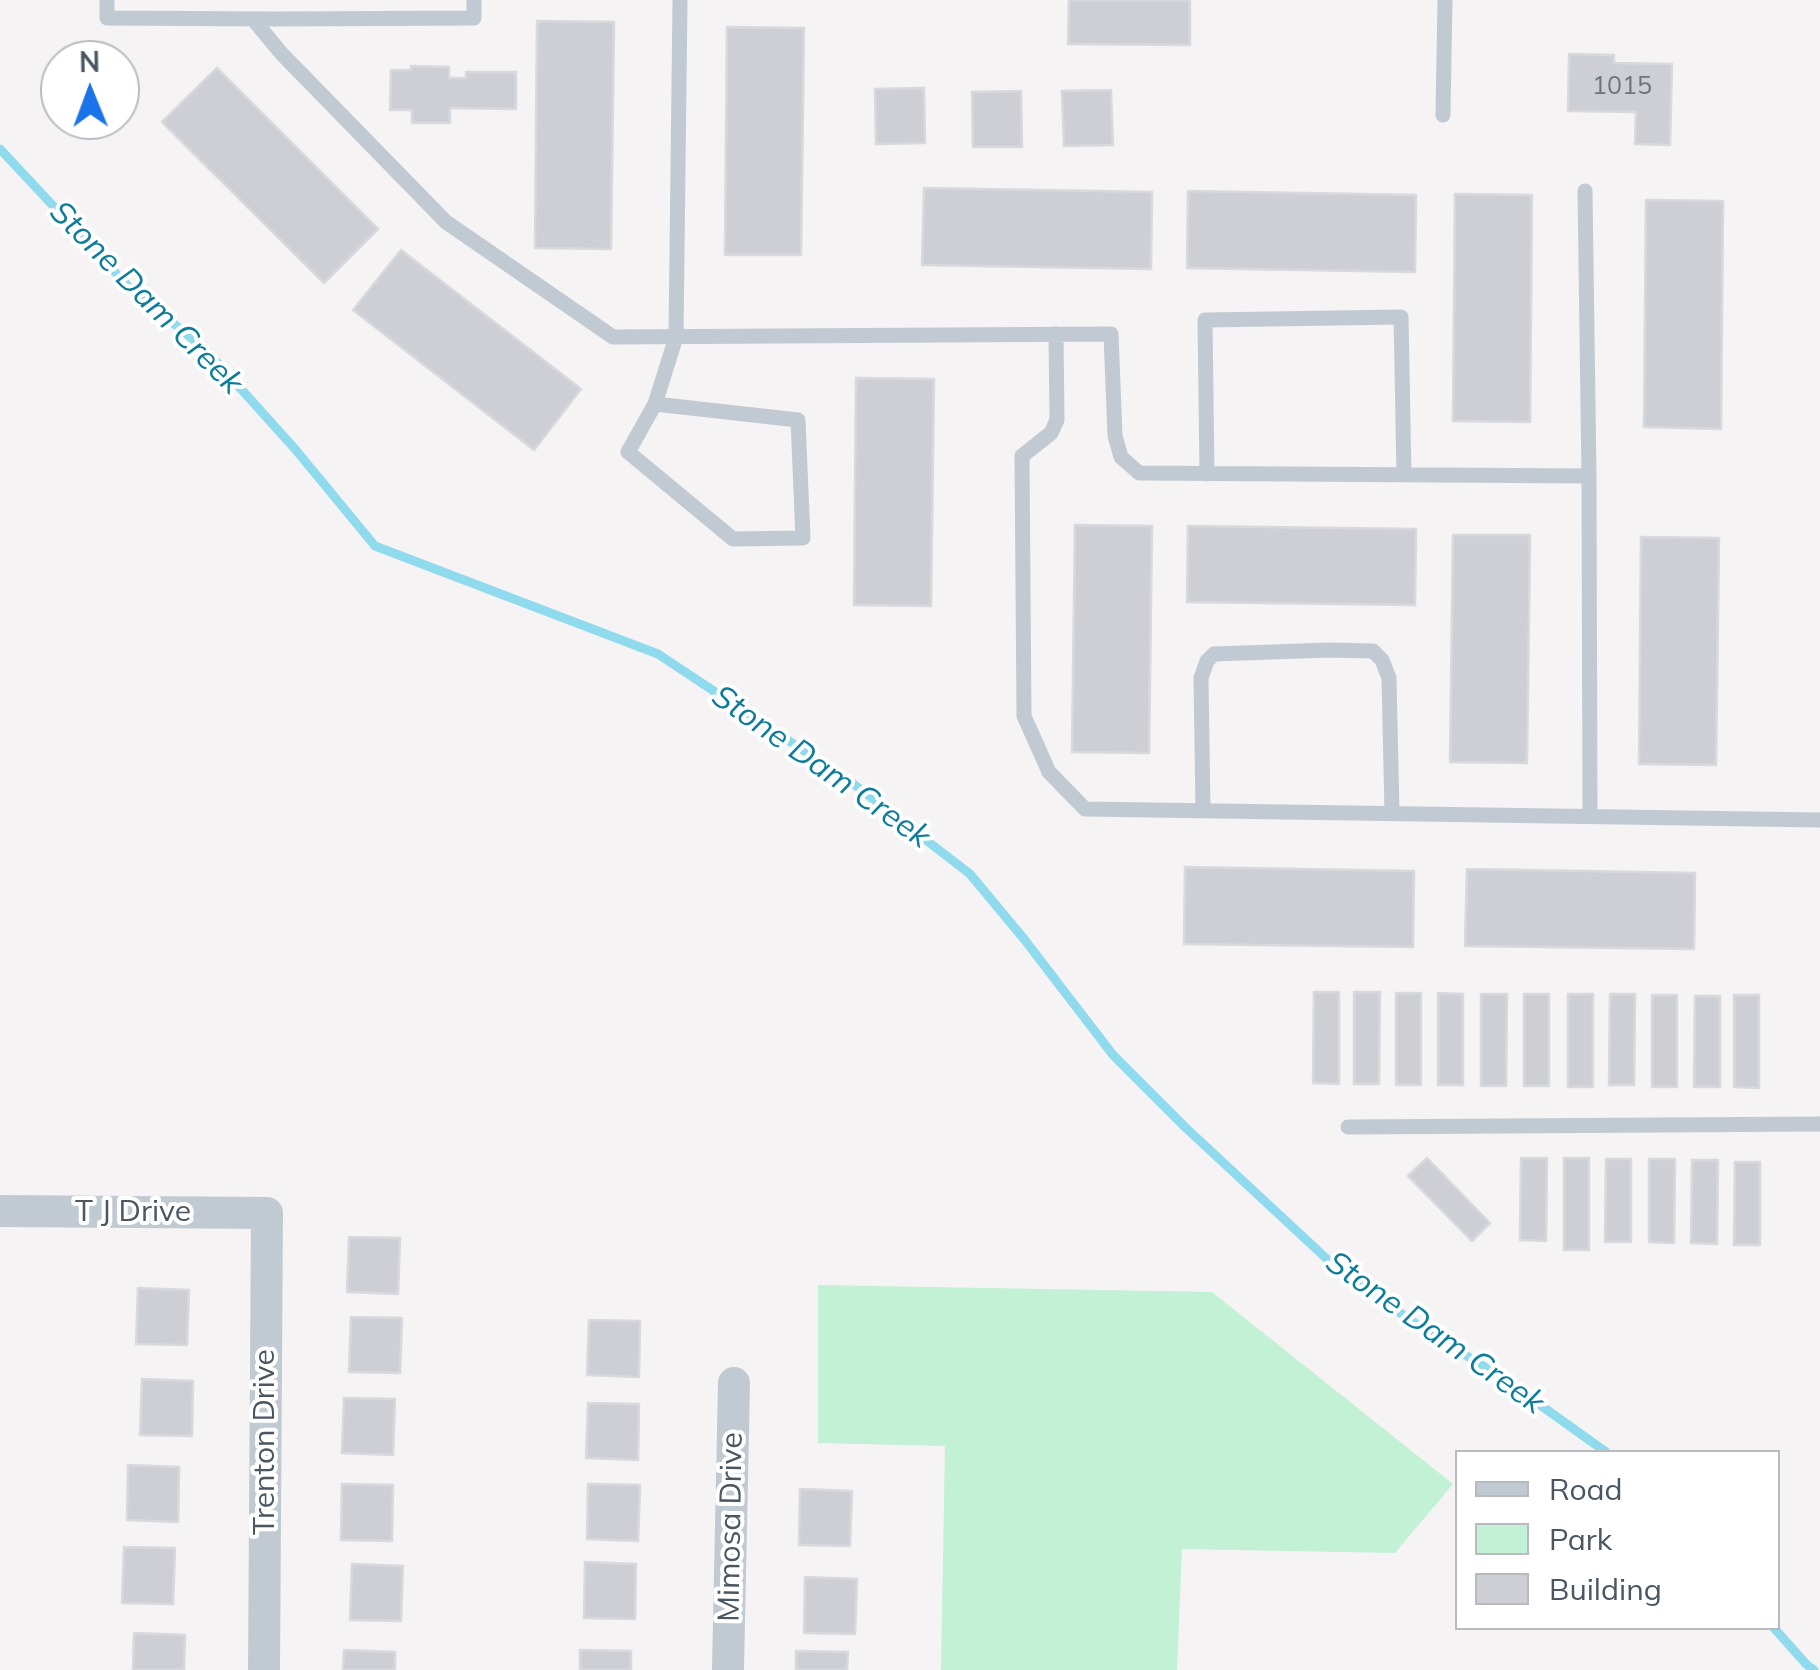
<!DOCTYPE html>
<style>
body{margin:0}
#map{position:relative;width:1820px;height:1670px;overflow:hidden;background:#f5f3f3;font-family:Mulish,sans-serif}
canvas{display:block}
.legend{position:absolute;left:1455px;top:1450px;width:325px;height:180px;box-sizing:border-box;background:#fff;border:2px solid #b7bbc0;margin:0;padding:12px 18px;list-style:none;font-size:30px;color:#4a5661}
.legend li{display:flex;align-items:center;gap:20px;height:50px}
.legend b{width:50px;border:2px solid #b7bbc0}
.north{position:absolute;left:40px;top:40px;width:100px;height:100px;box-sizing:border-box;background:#fff;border:2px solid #b7bbc0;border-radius:50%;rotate:359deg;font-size:28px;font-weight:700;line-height:40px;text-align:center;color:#4a5661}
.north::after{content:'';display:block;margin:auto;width:35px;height:45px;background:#1a73e8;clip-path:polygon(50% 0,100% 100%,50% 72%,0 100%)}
</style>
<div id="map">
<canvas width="1820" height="1670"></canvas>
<ul class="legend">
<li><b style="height:12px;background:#c1cad2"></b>Road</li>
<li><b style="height:28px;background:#c3f1d5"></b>Park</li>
<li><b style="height:28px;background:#cdcfd5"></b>Building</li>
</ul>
<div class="north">N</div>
</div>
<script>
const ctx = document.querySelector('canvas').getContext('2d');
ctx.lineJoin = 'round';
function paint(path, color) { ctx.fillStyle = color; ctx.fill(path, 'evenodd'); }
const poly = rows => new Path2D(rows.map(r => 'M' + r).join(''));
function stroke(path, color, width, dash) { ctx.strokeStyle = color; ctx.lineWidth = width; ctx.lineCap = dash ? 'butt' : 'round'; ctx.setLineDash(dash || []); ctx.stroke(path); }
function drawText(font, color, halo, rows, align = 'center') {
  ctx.font = font + ' Mulish,sans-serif'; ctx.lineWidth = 8; ctx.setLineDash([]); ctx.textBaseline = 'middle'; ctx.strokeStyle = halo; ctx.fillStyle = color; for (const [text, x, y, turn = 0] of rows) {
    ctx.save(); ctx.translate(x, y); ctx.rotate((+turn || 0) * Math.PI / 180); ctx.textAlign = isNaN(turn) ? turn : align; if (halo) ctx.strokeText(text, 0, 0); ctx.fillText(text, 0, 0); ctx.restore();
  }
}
const green = poly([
 [818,1285,1212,1292,1453,1484,1395,1553,1182,1549,1177,1670,941,1670,945,1446,818,1443]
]);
const stream = poly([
 [0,149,129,287,206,350,295,449,375,546,658,654,851,782,970,874,1024,939,1113,1055,1186,1128,1342,1273,1425,1330,1501,1377,1606,1452],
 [1774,1628,1806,1664,1814,1670]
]);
const building = poly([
 [1069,0,1190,0,1190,45,1068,44,1069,0],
 [537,21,614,22,611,249,535,248,537,21],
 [727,27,804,28,801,255,725,255,727,27],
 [1569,54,1614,55,1614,63,1672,64,1670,145,1635,144,1636,112,1568,111,1569,54],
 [411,66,449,67,449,78,466,78,466,72,516,72,516,109,450,108,450,123,412,123,412,110,390,110,391,70,411,70,411,66],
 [217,68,378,229,324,283,162,122,217,68],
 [924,88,925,143,876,144,875,89,924,88],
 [1111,90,1113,145,1064,146,1062,91,1111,90],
 [1021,91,1022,147,973,147,972,92,1021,91],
 [924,188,1152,192,1151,269,922,265,924,188],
 [1188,191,1416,195,1415,272,1187,268,1188,191],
 [1455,194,1532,195,1530,422,1453,421,1455,194],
 [1646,200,1723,201,1721,429,1644,427,1646,200],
 [401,250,581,389,534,450,353,310,401,250],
 [856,378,934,379,931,606,854,605,856,378],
 [1075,525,1152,526,1149,753,1072,752,1075,525],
 [1188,526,1416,529,1415,605,1187,602,1188,526],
 [1453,535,1530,535,1527,763,1450,762,1453,535],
 [1641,537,1719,538,1716,765,1639,764,1641,537],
 [1185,867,1414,871,1413,947,1184,944,1185,867],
 [1467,869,1695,873,1694,949,1465,946,1467,869],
 [1314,992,1339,992,1339,1084,1313,1083,1314,992],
 [1354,992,1380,992,1379,1084,1354,1084,1354,992],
 [1396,993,1421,993,1421,1085,1396,1085,1396,993],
 [1438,993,1463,994,1463,1085,1438,1085,1438,993],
 [1481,994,1507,994,1506,1086,1481,1086,1481,994],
 [1524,994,1549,994,1549,1086,1524,1086,1524,994],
 [1568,994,1593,994,1593,1087,1568,1087,1568,994],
 [1610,994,1635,994,1634,1085,1609,1085,1610,994],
 [1652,995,1677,995,1677,1087,1652,1087,1652,995],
 [1734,995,1759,995,1759,1088,1734,1087,1734,995],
 [1695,996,1720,996,1720,1087,1694,1087,1695,996],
 [1427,1158,1490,1223,1472,1241,1408,1176,1427,1158],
 [1521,1158,1547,1158,1546,1241,1520,1240,1521,1158],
 [1564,1158,1589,1158,1589,1250,1564,1250,1564,1158],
 [1606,1159,1631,1159,1631,1242,1605,1242,1606,1159],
 [1649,1159,1675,1159,1674,1243,1649,1242,1649,1159],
 [1692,1160,1718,1160,1717,1244,1691,1243,1692,1160],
 [1735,1162,1760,1162,1760,1245,1734,1245,1735,1162],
 [349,1237,400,1238,398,1294,347,1292,349,1237],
 [138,1288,189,1290,187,1345,136,1344,138,1288],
 [351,1317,402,1318,400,1373,349,1372,351,1317],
 [589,1320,640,1321,639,1377,587,1375,589,1320],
 [142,1379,193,1381,192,1436,140,1435,142,1379],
 [344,1398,395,1399,393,1455,342,1453,344,1398],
 [588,1403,639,1404,638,1460,586,1458,588,1403],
 [128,1465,179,1467,178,1522,127,1520,128,1465],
 [342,1484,393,1485,392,1541,341,1540,342,1484],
 [588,1484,640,1485,638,1541,587,1539,588,1484],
 [800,1489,852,1491,850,1546,799,1545,800,1489],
 [124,1547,175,1548,173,1604,122,1603,124,1547],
 [585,1562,636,1564,635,1619,584,1618,585,1562],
 [352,1564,403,1566,401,1621,350,1620,352,1564],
 [805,1577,857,1579,855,1634,804,1633,805,1577],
 [134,1633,185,1635,184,1670,133,1670,134,1633],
 [344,1650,395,1652,395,1670,343,1670,344,1650],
 [580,1650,631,1651,631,1670,580,1670,580,1650],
 [796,1651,848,1652,847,1670,796,1670,796,1651]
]);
const lane = poly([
 [107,0,107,18,275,19,474,18,474,0],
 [253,19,281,53,446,222,613,337,1111,334,1115,436,1121,457,1139,473,1589,476,1590,816],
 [1443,115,1445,0],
 [1585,191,1589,476],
 [1056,334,1057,420,1051,433,1022,456,1024,716,1049,772,1085,809,1820,820],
 [655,404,798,420,803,538,733,539,628,452,655,404,676,337,680,0],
 [1207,474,1205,320,1401,317,1404,475],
 [1203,810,1201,678,1207,661,1214,654,1329,650,1373,651,1382,660,1389,678,1392,813],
 [1348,1127,1820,1124]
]);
const street = poly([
 [0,1211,267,1213,264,1670],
 [728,1670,734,1383]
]);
const numberNames = [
 ["1015",1622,86]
];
const streetNames = [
 ["T J Drive",133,1212],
 ["Trenton Drive",265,1442,-90],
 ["Mimosa Drive",731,1527,-89]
];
const waterNames = [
 ["Stone Dam Creek",146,298,45],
 ["Stone Dam Creek",821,767,35],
 ["Stone Dam Creek",1435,1333,35]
];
paint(green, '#c3f1d5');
stroke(stream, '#90daee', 9);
paint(building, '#cdcfd5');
stroke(building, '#d7d9de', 2.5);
stroke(lane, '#c1cad2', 15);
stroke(street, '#c1cad2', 32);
drawText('25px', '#6b747e', null, numberNames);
drawText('30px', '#4a5661', '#fff', streetNames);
drawText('italic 32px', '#0c7c9b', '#fff', waterNames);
</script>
